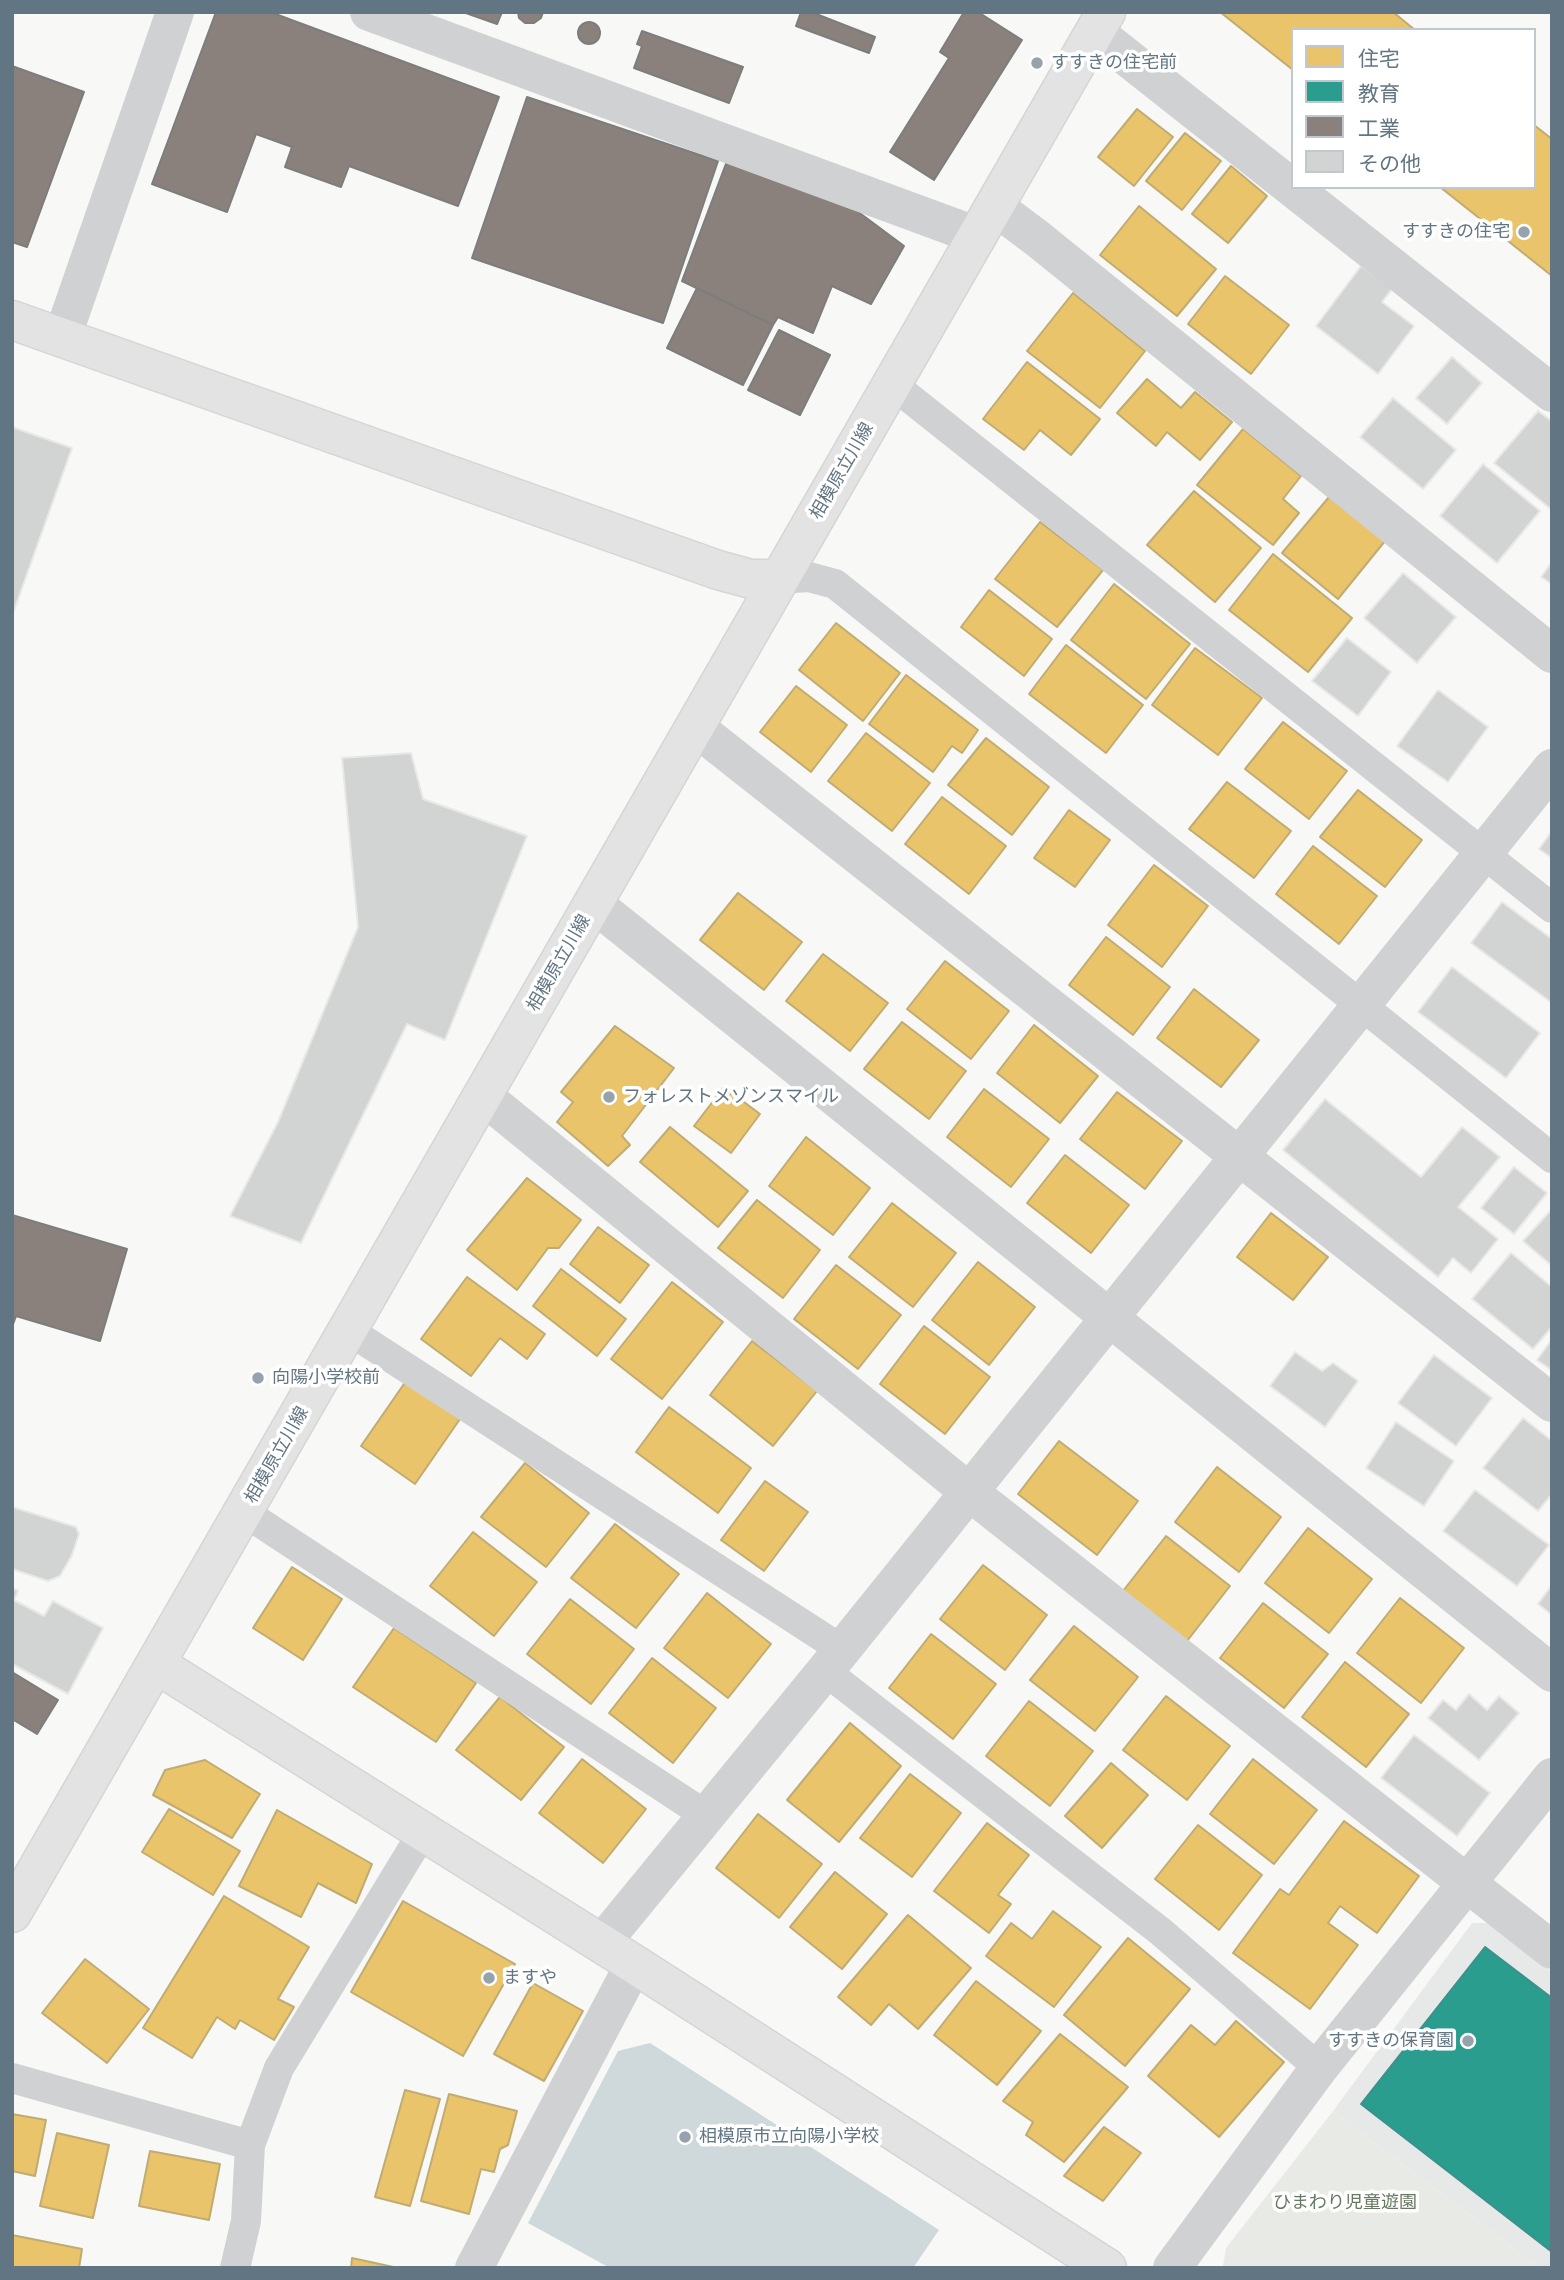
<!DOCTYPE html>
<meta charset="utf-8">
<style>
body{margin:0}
#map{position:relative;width:1564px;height:2280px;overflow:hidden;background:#f8f8f7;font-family:Figtree,"Noto Sans JP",sans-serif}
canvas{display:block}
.frame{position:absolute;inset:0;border:14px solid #627583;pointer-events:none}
.legend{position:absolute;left:1291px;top:28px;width:245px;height:161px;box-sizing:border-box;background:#fff;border:2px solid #c0c8cd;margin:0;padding:9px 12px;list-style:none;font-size:21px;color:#627583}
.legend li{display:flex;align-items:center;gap:14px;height:35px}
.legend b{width:35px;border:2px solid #c0c8cd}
</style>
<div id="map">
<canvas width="1564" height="2280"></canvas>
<div class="frame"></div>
<ul class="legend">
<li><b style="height:19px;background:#e9c46a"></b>住宅</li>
<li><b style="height:19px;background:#2a9d8f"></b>教育</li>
<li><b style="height:19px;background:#8a817c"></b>工業</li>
<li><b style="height:19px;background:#d2d3d3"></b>その他</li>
</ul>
</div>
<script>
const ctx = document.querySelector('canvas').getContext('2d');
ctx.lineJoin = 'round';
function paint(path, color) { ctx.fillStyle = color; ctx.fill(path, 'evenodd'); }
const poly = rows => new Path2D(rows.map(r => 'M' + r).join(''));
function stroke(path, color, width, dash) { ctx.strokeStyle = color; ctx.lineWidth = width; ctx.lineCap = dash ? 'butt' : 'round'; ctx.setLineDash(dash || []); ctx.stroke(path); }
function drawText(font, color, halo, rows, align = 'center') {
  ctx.font = font + ' Figtree,"Noto Sans JP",sans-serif'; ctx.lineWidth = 7; ctx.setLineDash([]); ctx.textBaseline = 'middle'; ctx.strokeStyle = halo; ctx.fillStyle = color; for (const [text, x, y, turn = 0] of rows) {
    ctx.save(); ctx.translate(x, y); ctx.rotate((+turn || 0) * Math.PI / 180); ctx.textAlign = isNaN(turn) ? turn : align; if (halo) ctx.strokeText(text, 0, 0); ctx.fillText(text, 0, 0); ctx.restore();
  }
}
const built = poly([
 [1472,1923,1492,1923,1552,1972,1552,2268,1539,2268,1333,2111]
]);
const green = poly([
 [1333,2111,1539,2268,1226,2268,1223,2266,1226,2248]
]);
const water = poly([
 [650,2043,939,2230,913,2268,610,2268,528,2223,618,2051]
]);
const homes = poly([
 [1220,12,1393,12,1415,30,1293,30,1293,70,1220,12],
 [1137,109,1173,137,1134,186,1098,157,1137,109],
 [1534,125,1552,139,1552,276,1440,187,1534,187,1534,125],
 [1185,133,1221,161,1182,210,1146,181,1185,133],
 [1231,166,1267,196,1228,243,1192,214,1231,166],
 [1139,206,1216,269,1177,316,1100,255,1139,206],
 [1225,276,1289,325,1251,374,1188,324,1225,276],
 [1073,293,1145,351,1100,408,1027,351,1073,293],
 [1027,362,1100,419,1071,455,1040,430,1024,450,983,419,1027,362],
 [1147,379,1181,408,1195,392,1232,422,1200,460,1167,432,1156,446,1117,413,1147,379],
 [1243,429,1301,476,1283,499,1299,513,1273,545,1197,485,1243,429],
 [1194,491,1261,548,1215,602,1147,545,1194,491],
 [1329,497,1385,541,1338,599,1282,553,1329,497],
 [1040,522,1103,570,1057,627,995,579,1040,522],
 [1273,554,1352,618,1308,672,1229,610,1273,554],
 [1114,584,1190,644,1146,699,1071,640,1114,584],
 [989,590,1052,639,1024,676,961,627,989,590],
 [836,623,900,673,863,721,799,670,836,623],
 [1066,645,1143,705,1106,753,1029,694,1066,645],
 [1195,648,1262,698,1218,755,1152,705,1195,648],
 [906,675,978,730,962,753,952,746,933,772,869,724,906,675],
 [796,686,847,725,811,772,760,732,796,686],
 [1283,722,1347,771,1309,819,1245,769,1283,722],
 [866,733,930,783,892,831,828,781,866,733],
 [986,738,1049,787,1012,835,948,785,986,738],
 [1227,782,1291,831,1254,878,1189,829,1227,782],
 [1358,790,1422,840,1385,887,1320,837,1358,790],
 [942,797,1006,846,969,894,905,844,942,797],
 [1069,810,1110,840,1075,887,1034,858,1069,810],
 [1313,846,1377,896,1339,944,1276,894,1313,846],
 [1154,865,1208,906,1162,967,1108,925,1154,865],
 [738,893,802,942,764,990,700,940,738,893],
 [1106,937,1170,987,1133,1035,1069,985,1106,937],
 [823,954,888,1003,850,1051,786,1001,823,954],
 [945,961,1009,1011,971,1059,907,1009,945,961],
 [1194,989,1259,1040,1221,1087,1157,1038,1194,989],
 [902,1022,966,1071,929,1119,864,1069,902,1022],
 [1034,1025,1098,1076,1060,1123,997,1073,1034,1025],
 [615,1026,674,1068,622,1136,630,1145,608,1166,557,1122,573,1102,561,1092,615,1026],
 [724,1087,760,1114,731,1153,694,1126,724,1087],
 [984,1089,1049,1139,1011,1187,947,1137,984,1089],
 [1117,1092,1182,1141,1145,1189,1080,1139,1117,1092],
 [670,1127,748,1191,718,1227,640,1162,670,1127],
 [806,1137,870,1188,833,1235,769,1186,806,1137],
 [1065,1155,1129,1205,1091,1253,1027,1203,1065,1155],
 [527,1178,581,1220,559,1248,548,1248,517,1290,467,1250,527,1178],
 [757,1200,820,1250,783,1298,718,1248,757,1200],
 [892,1203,956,1253,913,1307,849,1257,892,1203],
 [1271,1213,1328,1257,1293,1300,1237,1257,1271,1213],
 [598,1227,649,1265,620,1303,570,1264,598,1227],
 [978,1262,1035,1307,989,1365,932,1320,978,1262],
 [836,1265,901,1315,858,1369,794,1319,836,1265],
 [561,1269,626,1319,597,1356,533,1306,561,1269],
 [467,1277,545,1334,527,1359,500,1338,471,1376,421,1339,467,1277],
 [672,1282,723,1322,662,1399,611,1359,672,1282],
 [924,1326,990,1377,945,1434,880,1384,924,1326],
 [752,1341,817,1391,773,1446,710,1395,752,1341],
 [406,1381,460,1419,415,1484,361,1446,406,1381],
 [669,1407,751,1468,718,1513,636,1452,669,1407],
 [1059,1441,1138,1501,1097,1555,1018,1494,1059,1441],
 [525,1463,589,1513,546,1567,481,1517,525,1463],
 [1217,1467,1281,1517,1239,1572,1175,1522,1217,1467],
 [765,1481,808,1512,764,1571,721,1540,765,1481],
 [615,1524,679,1574,636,1628,571,1578,615,1524],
 [1308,1528,1372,1579,1329,1633,1265,1583,1308,1528],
 [473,1532,537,1582,494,1636,430,1586,473,1532],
 [1166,1536,1230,1586,1187,1641,1123,1591,1166,1536],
 [983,1565,1047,1615,1005,1670,940,1619,983,1565],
 [292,1567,342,1599,303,1660,253,1628,292,1567],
 [707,1593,771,1644,728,1698,664,1648,707,1593],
 [1400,1598,1464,1648,1421,1703,1357,1653,1400,1598],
 [570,1599,634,1649,591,1704,527,1654,570,1599],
 [1263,1603,1328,1654,1284,1708,1220,1658,1263,1603],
 [1074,1626,1138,1677,1095,1731,1030,1680,1074,1626],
 [394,1628,476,1683,436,1742,353,1687,394,1628],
 [931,1634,996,1684,953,1739,889,1688,931,1634],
 [652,1658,716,1708,673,1763,609,1713,652,1658],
 [1345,1662,1409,1714,1366,1767,1302,1717,1345,1662],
 [1166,1696,1230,1746,1187,1800,1123,1750,1166,1696],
 [500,1697,564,1747,521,1800,456,1750,500,1697],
 [1029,1701,1093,1751,1050,1806,986,1756,1029,1701],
 [850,1723,901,1766,839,1842,787,1800,850,1723],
 [582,1759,646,1809,603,1863,539,1813,582,1759],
 [1253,1759,1317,1810,1274,1864,1210,1814,1253,1759],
 [205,1760,260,1794,232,1838,153,1795,165,1770,205,1760],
 [1111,1763,1148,1795,1102,1848,1065,1816,1111,1763],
 [910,1774,961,1813,912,1877,860,1838,910,1774],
 [169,1809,240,1851,213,1895,142,1852,169,1809],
 [277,1810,372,1864,356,1903,318,1883,301,1917,239,1886,277,1810],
 [758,1814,822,1864,779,1918,716,1868,758,1814],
 [1344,1821,1419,1876,1377,1933,1340,1906,1328,1923,1358,1945,1310,2009,1233,1953,1280,1889,1289,1895,1344,1821],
 [987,1823,1029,1855,998,1895,1011,1904,989,1933,934,1891,987,1823],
 [1198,1825,1262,1875,1219,1930,1155,1879,1198,1825],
 [835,1872,887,1914,842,1969,790,1927,835,1872],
 [224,1896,309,1947,278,1999,294,2007,274,2040,240,2020,235,2029,217,2017,192,2058,143,2028,224,1896],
 [403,1901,515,1964,463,2056,351,1992,403,1901],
 [1053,1911,1101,1947,1054,2007,986,1956,1011,1923,1032,1939,1053,1911],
 [908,1915,971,1968,918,2029,889,2004,871,2025,838,1997,908,1915],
 [1128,1938,1190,1989,1125,2066,1064,2015,1128,1938],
 [85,1959,149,2009,107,2063,42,2013,85,1959],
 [976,1981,1041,2031,997,2085,934,2035,976,1981],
 [533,1983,583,2011,544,2081,494,2054,533,1983],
 [1236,2021,1284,2062,1219,2137,1148,2076,1191,2025,1215,2045,1236,2021],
 [1060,2034,1128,2087,1064,2162,1026,2135,1033,2122,1003,2101,1060,2034],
 [405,2090,440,2099,410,2206,375,2197,405,2090],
 [449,2094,517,2111,508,2145,500,2149,494,2172,481,2169,469,2214,421,2201,449,2094],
 [12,2114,46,2120,35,2176,12,2171,12,2114],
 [1104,2127,1141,2153,1103,2201,1064,2176,1104,2127],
 [57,2133,109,2145,93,2218,40,2206,57,2133],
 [150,2151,220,2164,209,2220,139,2206,150,2151],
 [12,2235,82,2249,79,2268,12,2268,12,2235],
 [352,2258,398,2268,351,2268,352,2258]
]);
const schools = poly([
 [1485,1947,1552,1998,1552,2252,1361,2104,1485,1947]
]);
const industry = poly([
 [216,12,270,12,499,97,458,206,349,166,341,187,285,167,292,147,256,134,227,212,152,184,216,12],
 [463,12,502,12,497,24,463,12],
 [518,12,543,12,541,18,534,23,525,23,519,18,518,12],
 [801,12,811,12,875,37,869,53,796,26,801,12],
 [964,12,978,12,1022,40,934,180,890,152,949,58,940,52,964,12],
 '578 33a11 11 0 1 1 22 0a11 11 0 1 1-22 0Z',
 [642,31,743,67,729,103,634,68,642,46,637,44,642,31],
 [12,66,84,92,27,247,12,242,12,66],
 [527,97,718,161,663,323,472,258,527,97],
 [727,161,853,208,904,246,871,304,832,286,813,333,778,317,773,325,682,281,727,161],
 [697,288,773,325,743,385,667,348,697,288],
 [779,330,830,355,800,415,748,390,779,330],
 [12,1215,127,1249,100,1341,16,1316,12,1327,12,1215],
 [12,1672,58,1700,37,1734,12,1719,12,1672]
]);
const building = poly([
 [1361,266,1392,289,1382,302,1414,326,1378,374,1316,326,1361,266],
 [1452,357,1482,383,1447,424,1416,398,1452,357],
 [1393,398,1456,450,1423,489,1360,437,1393,398],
 [1538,411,1552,421,1552,510,1494,463,1538,411],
 [12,427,72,448,12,616,12,427],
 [1483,464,1540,511,1497,563,1440,516,1483,464],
 [1552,562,1552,584,1541,577,1552,562],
 [1403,573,1456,617,1417,663,1364,618,1403,573],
 [1347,638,1391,672,1358,716,1312,681,1347,638],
 [1438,690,1488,727,1448,782,1397,746,1438,690],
 [411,753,423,799,527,836,445,1040,407,1024,301,1243,230,1216,278,1122,358,927,342,758,411,753],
 [1552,831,1552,858,1539,849,1552,831],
 [1502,902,1552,939,1552,1003,1471,943,1502,902],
 [1452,967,1540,1033,1506,1078,1418,1012,1452,967],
 [1325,1099,1421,1177,1462,1127,1500,1157,1458,1207,1498,1239,1471,1273,1453,1258,1438,1277,1283,1150,1325,1099],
 [1514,1167,1547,1193,1514,1234,1481,1208,1514,1167],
 [1552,1209,1552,1266,1523,1241,1552,1209],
 [1511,1253,1552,1287,1552,1327,1533,1349,1472,1299,1511,1253],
 [1552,1339,1552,1367,1550,1369,1537,1360,1552,1339],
 [1295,1352,1322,1371,1333,1363,1358,1381,1325,1427,1270,1386,1295,1352],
 [1434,1355,1492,1398,1456,1446,1398,1403,1434,1355],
 [1523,1418,1552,1441,1552,1494,1538,1511,1483,1468,1523,1418],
 [1396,1422,1454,1461,1424,1506,1366,1468,1396,1422],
 [1475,1490,1549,1545,1517,1586,1443,1531,1475,1490],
 [12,1507,76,1527,79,1534,72,1555,60,1576,48,1581,12,1569,12,1507],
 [1552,1585,1552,1615,1538,1604,1552,1585],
 [12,1588,18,1591,14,1600,44,1616,53,1601,103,1628,68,1694,12,1664,12,1588],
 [1469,1694,1487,1710,1499,1696,1519,1713,1479,1760,1428,1718,1443,1700,1456,1710,1469,1694],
 [1414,1735,1490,1793,1457,1836,1381,1778,1414,1735]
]);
const lane = poly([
 [892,384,1552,908],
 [779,579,809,577,835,584,1552,1158],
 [348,1330,841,1649],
 [244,1512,707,1816],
 [825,1671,1160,1931,1319,2068],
 [12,2078,250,2145],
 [235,2268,246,2221,250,2145,279,2068,423,1832]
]);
const street = poly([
 [369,12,978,236],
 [1095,32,1552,393],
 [994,206,1038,239,1552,654],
 [62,338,175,12],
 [695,727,1552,1403],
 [593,903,1552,1673],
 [483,1096,968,1491,1552,1950],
 [601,1944,825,1671,1552,768],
 [474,2268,634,1964],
 [1172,2268,1319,2068,1552,1777]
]);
const secondary = poly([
 [12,320,718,570,751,579,779,579],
 [156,1664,634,1964,1107,2268],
 [12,1913,1106,12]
]);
const markers = [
 [1037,63,7,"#96a3ac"],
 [1524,232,7,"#96a3ac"],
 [609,1097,7,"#96a3ac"],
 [258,1378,7,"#96a3ac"],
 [489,1978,7,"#96a3ac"],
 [1468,2041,7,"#96a3ac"],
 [685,2137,7,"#96a3ac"]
];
const poiNames = [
 ["すすきの住宅前",1051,63],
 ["すすきの住宅",1510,232,"right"],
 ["フォレストメゾンスマイル",623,1097],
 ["向陽小学校前",272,1378],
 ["ますや",503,1978],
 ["すすきの保育園",1454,2041,"right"],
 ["相模原市立向陽小学校",699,2137]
];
const streetNames = [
 ["相模原立川線",842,471,-60],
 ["相模原立川線",559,963,-60],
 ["相模原立川線",277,1455,-60]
];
const parkNames = [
 ["ひまわり児童遊園",1345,2203]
];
paint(built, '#e7e8e8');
paint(green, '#e8ebe5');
paint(water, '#cfd8da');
paint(homes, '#e9c46a');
stroke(homes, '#c0ac72', 2);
paint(schools, '#2a9d8f');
stroke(schools, '#3b918b', 2);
paint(industry, '#8a817c');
stroke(industry, '#7e7d7e', 2);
paint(building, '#d2d3d3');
stroke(building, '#e8e8e6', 2);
stroke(secondary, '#d4d6d6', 41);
stroke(lane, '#d0d1d2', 30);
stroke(street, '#d0d1d2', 38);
stroke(secondary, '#e3e3e3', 38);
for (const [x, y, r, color] of markers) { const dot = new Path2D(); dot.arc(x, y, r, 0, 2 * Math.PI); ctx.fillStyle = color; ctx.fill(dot); stroke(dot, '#fff', 2.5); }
drawText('18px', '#627583', '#fff', poiNames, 'left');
drawText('18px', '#627583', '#fff', streetNames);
drawText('18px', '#667a61', '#fff', parkNames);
</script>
